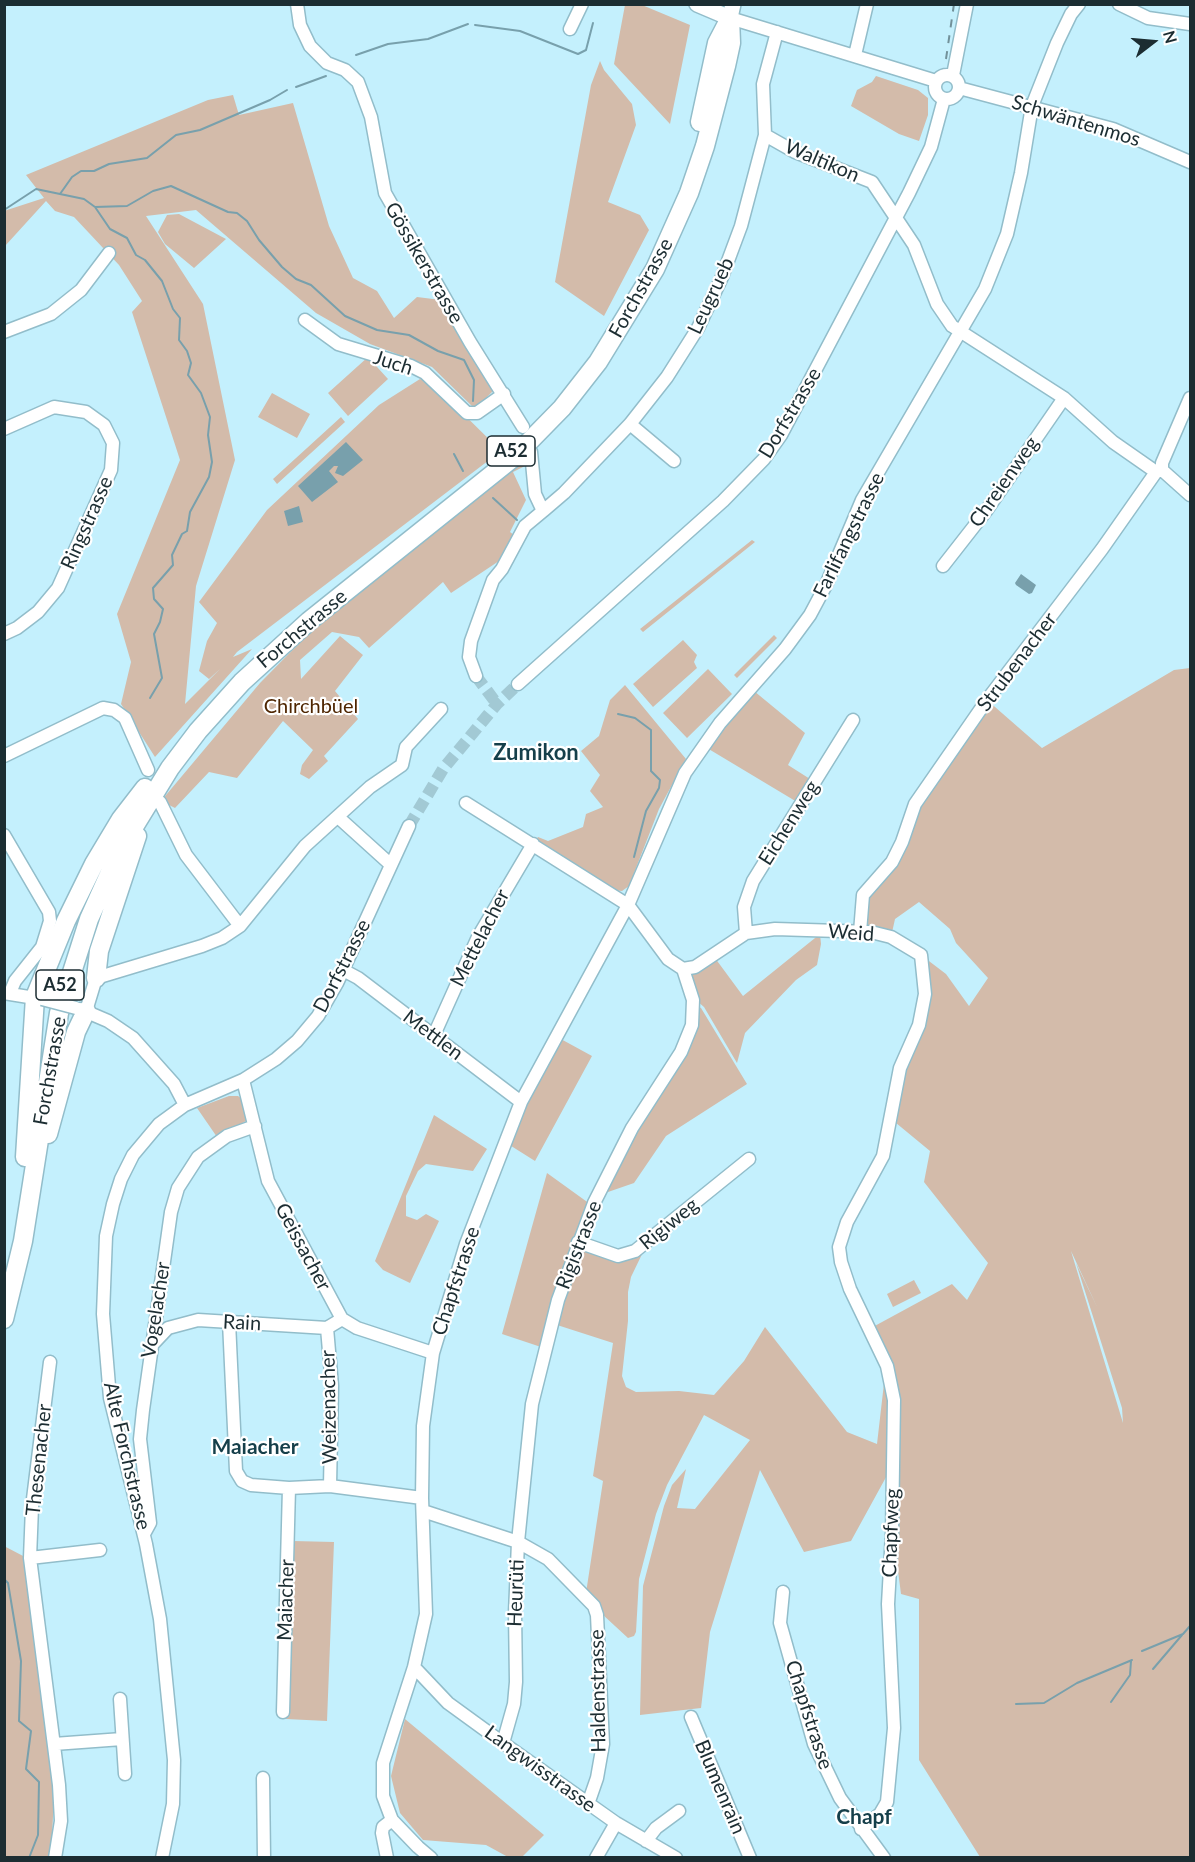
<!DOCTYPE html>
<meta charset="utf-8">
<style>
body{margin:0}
#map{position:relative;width:1195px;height:1862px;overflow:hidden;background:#c4f0fd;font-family:Lato,sans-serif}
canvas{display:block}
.frame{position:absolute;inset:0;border:6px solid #1c2d32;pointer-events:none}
.north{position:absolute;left:1123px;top:12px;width:60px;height:60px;-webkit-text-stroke:4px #fff;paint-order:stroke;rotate:74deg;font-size:16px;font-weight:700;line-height:24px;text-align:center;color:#1c2d32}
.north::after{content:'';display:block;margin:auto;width:21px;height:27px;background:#1c2d32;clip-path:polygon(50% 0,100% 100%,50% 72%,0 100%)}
</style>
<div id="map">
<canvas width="1195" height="1862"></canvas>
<div class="frame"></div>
<div class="north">N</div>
</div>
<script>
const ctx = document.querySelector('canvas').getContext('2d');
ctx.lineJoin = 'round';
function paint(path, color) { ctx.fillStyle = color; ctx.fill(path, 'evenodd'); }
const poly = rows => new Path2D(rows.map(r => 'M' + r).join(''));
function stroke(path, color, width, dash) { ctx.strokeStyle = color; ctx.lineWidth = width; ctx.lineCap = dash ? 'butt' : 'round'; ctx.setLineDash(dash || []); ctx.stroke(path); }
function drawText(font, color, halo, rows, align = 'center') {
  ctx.font = font + ' Lato,sans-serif'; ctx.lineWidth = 4.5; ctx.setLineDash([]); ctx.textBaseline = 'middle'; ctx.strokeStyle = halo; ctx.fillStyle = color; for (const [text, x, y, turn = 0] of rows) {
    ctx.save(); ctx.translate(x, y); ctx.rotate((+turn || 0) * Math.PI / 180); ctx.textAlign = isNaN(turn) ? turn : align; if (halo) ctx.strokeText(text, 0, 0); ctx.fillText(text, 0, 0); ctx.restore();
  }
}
const green = poly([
 [625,5,642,5,690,25,670,124,614,64],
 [600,61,604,70,632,104,636,125,608,202,640,215,649,230,604,316,555,282,591,85],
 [876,76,918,90,928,98,928,115,919,141,899,134,851,106,857,90,872,82],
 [233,95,239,115,293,103,329,226,353,278,377,291,394,318,417,297,441,300,495,389,475,409,432,367,370,344,316,313,196,210,146,216,203,304,235,460,196,586,185,704,220,669,209,679,199,671,207,641,217,623,199,602,267,510,379,405,420,379,433,384,501,451,237,652,233,657,252,649,155,757,121,704,131,662,117,614,180,460,132,312,142,301,119,265,74,217,55,211,46,201,5,246,4,211,44,198,26,175,208,100],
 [179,214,226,239,194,268,165,244,158,232,167,215],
 [368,357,388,379,348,416,328,393],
 [272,393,310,414,297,438,258,417],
 [341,417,345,422,277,484,273,479],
 [528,453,529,464,513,472,526,500,510,532,514,535,502,559,451,593,443,582,369,648,359,637,332,632,300,660,301,679,340,636,363,655,335,691,358,719,324,756,328,761,309,779,300,774,302,765,313,750,283,721,237,778,209,772,175,808,161,801,260,683,323,619],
 [752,540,755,542,643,632,640,629],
 [774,635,777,638,737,678,734,675],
 [683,640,697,655,694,662,697,668,653,707,633,684],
 [1190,668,1190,1857,980,1857,919,1760,919,1599,901,1594,897,1563,896,1459,851,1541,804,1552,760,1470,710,1632,701,1708,640,1715,643,1586,664,1506,672,1485,686,1469,677,1508,695,1509,750,1440,704,1415,667,1485,656,1514,639,1579,636,1632,634,1636,628,1638,602,1614,586,1593,603,1481,593,1476,613,1343,554,1324,583,1250,644,1250,631,1277,628,1292,628,1321,622,1376,626,1387,636,1392,679,1391,714,1395,744,1361,765,1327,847,1432,877,1444,886,1366,871,1328,952,1284,967,1300,988,1263,924,1182,930,1151,890,1118,919,1025,921,955,946,974,969,1006,988,978,956,943,950,929,919,902,895,919,891,937,860,932,860,909,892,862,915,804,987,700,1042,748,1174,670],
 [1071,1251,1098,1309,1076,1263,1122,1408,1123,1423],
 [708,669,732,694,687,738,663,713],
 [625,685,686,759,659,809,629,886,622,891,612,890,535,841,538,837,548,841,583,827,586,814,603,807,590,791,600,775,581,751,599,736,610,700],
 [754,691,805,733,788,765,810,779,797,802,707,748],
 [820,934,821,944,817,965,796,980,745,1033,737,1063,704,1007,697,1001,689,982,691,971,715,958,743,996],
 [695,1005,701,1008,747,1084,666,1136,634,1183,608,1192,605,1186,629,1141,677,1065],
 [559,1038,592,1056,535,1161,508,1144,522,1109],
 [229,1096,238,1096,242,1099,246,1121,217,1137,197,1108],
 [434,1115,487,1149,473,1171,426,1164,418,1171,406,1196,406,1216,417,1220,426,1214,439,1221,410,1283,383,1270,375,1261],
 [547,1173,590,1204,541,1347,502,1334],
 [914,1280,921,1293,893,1307,887,1294],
 [293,1541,334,1542,327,1721,286,1719],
 [4,1546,25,1557,50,1745,54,1796,51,1857,6,1857],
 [405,1719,544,1835,522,1857,508,1857,486,1845,423,1840,400,1813,391,1776]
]);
const water = poly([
 [346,442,363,460,343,476,335,473,338,466,334,466,329,471,338,482,312,502,298,486],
 [299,506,303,522,288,526,284,511],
 [1021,574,1036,585,1032,593,1029,594,1016,585,1015,583]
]);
const stream = poly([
 [475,25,520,31,578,54,586,50,593,23],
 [356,55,388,44,428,39,468,24],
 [296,87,326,76],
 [60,194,72,177,81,171,94,171,109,164,147,158,176,135,200,130,270,100,287,90],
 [95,207,127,206,153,191,171,186,228,212,237,213,247,221,259,240,282,267,296,279,311,285,345,316,377,330,409,335,438,351,464,360,474,380,473,401],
 [4,210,36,189,84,199,95,207,110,229,127,238,136,255,145,260,162,281,173,309,180,318,179,340,187,351,191,363,188,375,201,393,210,417,208,435,212,462,209,477,190,512,187,531,182,534,172,555,173,565,153,588,154,599,163,609,160,622,154,634,162,678,150,698],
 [454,454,463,471],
 [493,498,517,520],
 [618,714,635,718,651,730,651,771,660,780,659,788,646,811,634,857],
 [4,1579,8,1583,21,1661,19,1721,31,1731,26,1769,39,1782,38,1835,29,1858],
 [1142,1651,1183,1634,1190,1626],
 [1153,1669,1182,1635],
 [1111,1702,1130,1675,1131,1661],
 [1016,1704,1044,1703,1077,1683,1132,1660]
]);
const minorTunnel = poly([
 [476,676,497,704],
 [409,826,443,769,497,704,518,684]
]);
const minor = poly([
 [297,4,300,25,310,46,327,63,345,70,358,82,371,117,385,193,470,342,523,427],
 [1119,4,1148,18,1190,24],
 [730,18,936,81],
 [570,29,582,4],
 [855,55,867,4],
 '935 87a12 12 0 1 1 24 0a12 12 0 1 1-24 0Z',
 [953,75,967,4],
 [959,88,1113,129,1190,162],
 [765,135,795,152,872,182,914,245,937,304,952,326,1064,398,1113,442,1156,472],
 [305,320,338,344,411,366,425,373,467,413,477,413,504,394],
 [4,332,51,314,81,290,109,253],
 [630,424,674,461],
 [4,429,54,407,86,412,104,425,113,443,111,470,58,588,38,612,17,628,4,634],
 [1162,470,1162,463,1190,398],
 [1162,470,1190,495],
 [543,511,564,493,630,424,667,377,698,328,722,277,741,226,765,135,763,84,777,32],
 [943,566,986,511,1064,398],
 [476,676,469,657,471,641,493,580,502,569,525,526,543,511,535,494,531,452],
 [518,684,723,501,764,459,781,435,909,193,931,147,944,99],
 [4,756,103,708,114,710,125,718,148,770],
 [160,802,186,855,240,926],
 [466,803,628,905,668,959,683,969,695,967,746,933,775,929,871,932,891,937,921,955,925,994,919,1025,900,1068,883,1156,847,1222,839,1247,841,1262,850,1289,887,1366,894,1400,892,1533,888,1604,894,1728,887,1802,880,1814,861,1829],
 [338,817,390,864],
 [4,835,49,912,50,921,42,947,15,981,10,993],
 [860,932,863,895,892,862,902,842,915,804,987,700,1102,549,1156,472,1162,470],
 [746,933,744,907,753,881,853,720],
 [343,970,358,978,521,1102],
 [4,993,41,999],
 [80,1009,108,1021,133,1038,174,1084,185,1105],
 [86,1011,96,978,202,946,222,938,240,926,305,846,370,787,402,765,406,747,441,709],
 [434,1035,478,937,533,844],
 [243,1080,268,1181,342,1319,357,1328,433,1353],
 [578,1242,618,1256,635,1251,749,1159],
 [229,1322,236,1471,242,1481,251,1485,289,1488,330,1486,422,1498],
 [327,1328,332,1386,330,1486],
 [151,1346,168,1328,198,1320,327,1328,342,1319],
 [50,1362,32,1507,30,1558,59,1785,61,1821,55,1858],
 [423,1511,518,1542,515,1613,516,1682,514,1704,503,1743],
 [144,1534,150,1523,140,1439,143,1410,171,1212,178,1188,198,1157,227,1136,255,1126],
 [30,1558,100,1550],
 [783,1592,780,1623,814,1744,840,1798,884,1858],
 [414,1667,448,1703,503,1743,616,1823,676,1858],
 [120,1699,125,1774],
 [283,1712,289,1488],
 [691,1717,750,1858],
 [54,1744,122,1739],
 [263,1778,264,1858],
 [588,1804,597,1778,603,1744,597,1615,594,1606,548,1559,518,1542,532,1404,558,1300,594,1203,632,1128,681,1052,692,1025,693,1000,683,969],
 [646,1841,656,1828,679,1811],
 [162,1858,173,1804,174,1760,160,1619,146,1544,110,1398,103,1314,106,1236,113,1204,121,1179,133,1155,159,1124,185,1105,243,1080,276,1059,297,1041,318,1016,337,983,409,826],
 [387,1858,382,1833,383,1827,392,1820],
 [431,1858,418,1847,392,1820,383,1796,383,1763,414,1667,426,1614,422,1498,423,1426,433,1353,466,1244,521,1102,628,905,685,773,720,723,785,649,810,615,826,585,862,500,985,289,1007,234,1021,173,1032,106,1057,43,1071,14,1079,4],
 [596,1858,616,1823]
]);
const major = poly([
 [697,4,730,18,733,4]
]);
const highway = poly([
 [700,122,717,43,729,20],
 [96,978,99,951,137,836],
 [48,1134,76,1032,86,1011],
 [25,1157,35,997,66,921,94,864,121,819,145,788],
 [4,1319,23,1241,59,1013,89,919,121,848,170,768,198,731,242,682,309,621,514,457,562,408,598,362,655,269,689,193,705,146,726,66,731,43,730,18]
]);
const rail = poly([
 [946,59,954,4]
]);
const minorBridge = poly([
 [42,999,76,1008]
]);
const shields = [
 [511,451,48],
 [60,985,48]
];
const shieldNames = [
 ["A52",511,451],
 ["A52",60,985]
];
const streetNames = [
 ["Schwäntenmos",1076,121,17],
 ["Waltikon",822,161,23],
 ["Gössikerstrasse",424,263,60],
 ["Forchstrasse",641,288,-61],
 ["Leugrueb",711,296,-65],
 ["Juch",393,363,18],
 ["Dorfstrasse",790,413,-59],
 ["Chreienweg",1004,482,-55],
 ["Ringstrasse",87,523,-66],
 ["Farlifangstrasse",849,535,-64],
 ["Forchstrasse",302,629,-40],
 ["Strubenacher",1017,662,-53],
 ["Eichenweg",789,823,-58],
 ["Weid",851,933,4],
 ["Mettelacher",480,938,-63],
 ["Dorfstrasse",342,966,-63],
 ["Mettlen",433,1035,37],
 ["Forchstrasse",50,1071,-80],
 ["Rigiweg",669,1224,-39],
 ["Rigistrasse",579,1245,-69],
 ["Geissacher",303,1247,62],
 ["Chapfstrasse",456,1281,-72],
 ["Vogelacher",156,1310,-81],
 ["Rain",242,1323,3],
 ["Weizenacher",329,1407,-91],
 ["Alte Forchstrasse",127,1456,77],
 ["Thesenacher",39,1460,-84],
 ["Chapfweg",891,1533,-88],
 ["Heurüti",516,1593,-88],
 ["Maiacher",286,1600,-88],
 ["Haldenstrasse",598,1691,-91],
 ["Chapfstrasse",809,1715,72],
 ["Langwisstrasse",540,1769,36],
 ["Blumenrain",720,1787,67]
];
const parkNames = [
 ["Chirchbüel",311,707]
];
const neighbourhoodNames = [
 ["Maiacher",255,1447],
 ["Chapf",864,1817]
];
const quarterNames = [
 ["Zumikon",536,753]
];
paint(green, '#d3bbaa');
paint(water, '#78a0ac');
stroke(stream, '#78a0ac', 2);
stroke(minorTunnel, '#a2c9d4', 12, [12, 6]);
stroke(minor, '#92bdca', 15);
stroke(major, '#92bdca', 18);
stroke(highway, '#92bdca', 21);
stroke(minor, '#fff', 12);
stroke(major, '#fff', 15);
stroke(highway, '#fff', 18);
stroke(rail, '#72919a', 2, [8, 8]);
stroke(minorBridge, '#92bdca', 15, []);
stroke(minorBridge, '#fff', 12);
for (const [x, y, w] of shields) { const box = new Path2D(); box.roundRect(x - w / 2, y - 15, w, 30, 4.5); ctx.fillStyle = '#fff'; ctx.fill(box); stroke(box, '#1c2d32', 1.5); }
drawText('bold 18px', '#1c2d32', null, shieldNames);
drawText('20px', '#1c2d32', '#fff', streetNames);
drawText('20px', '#4e2500', '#fff', parkNames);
drawText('bold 21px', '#153f4a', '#fff', neighbourhoodNames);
drawText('bold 22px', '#153f4a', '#fff', quarterNames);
</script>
